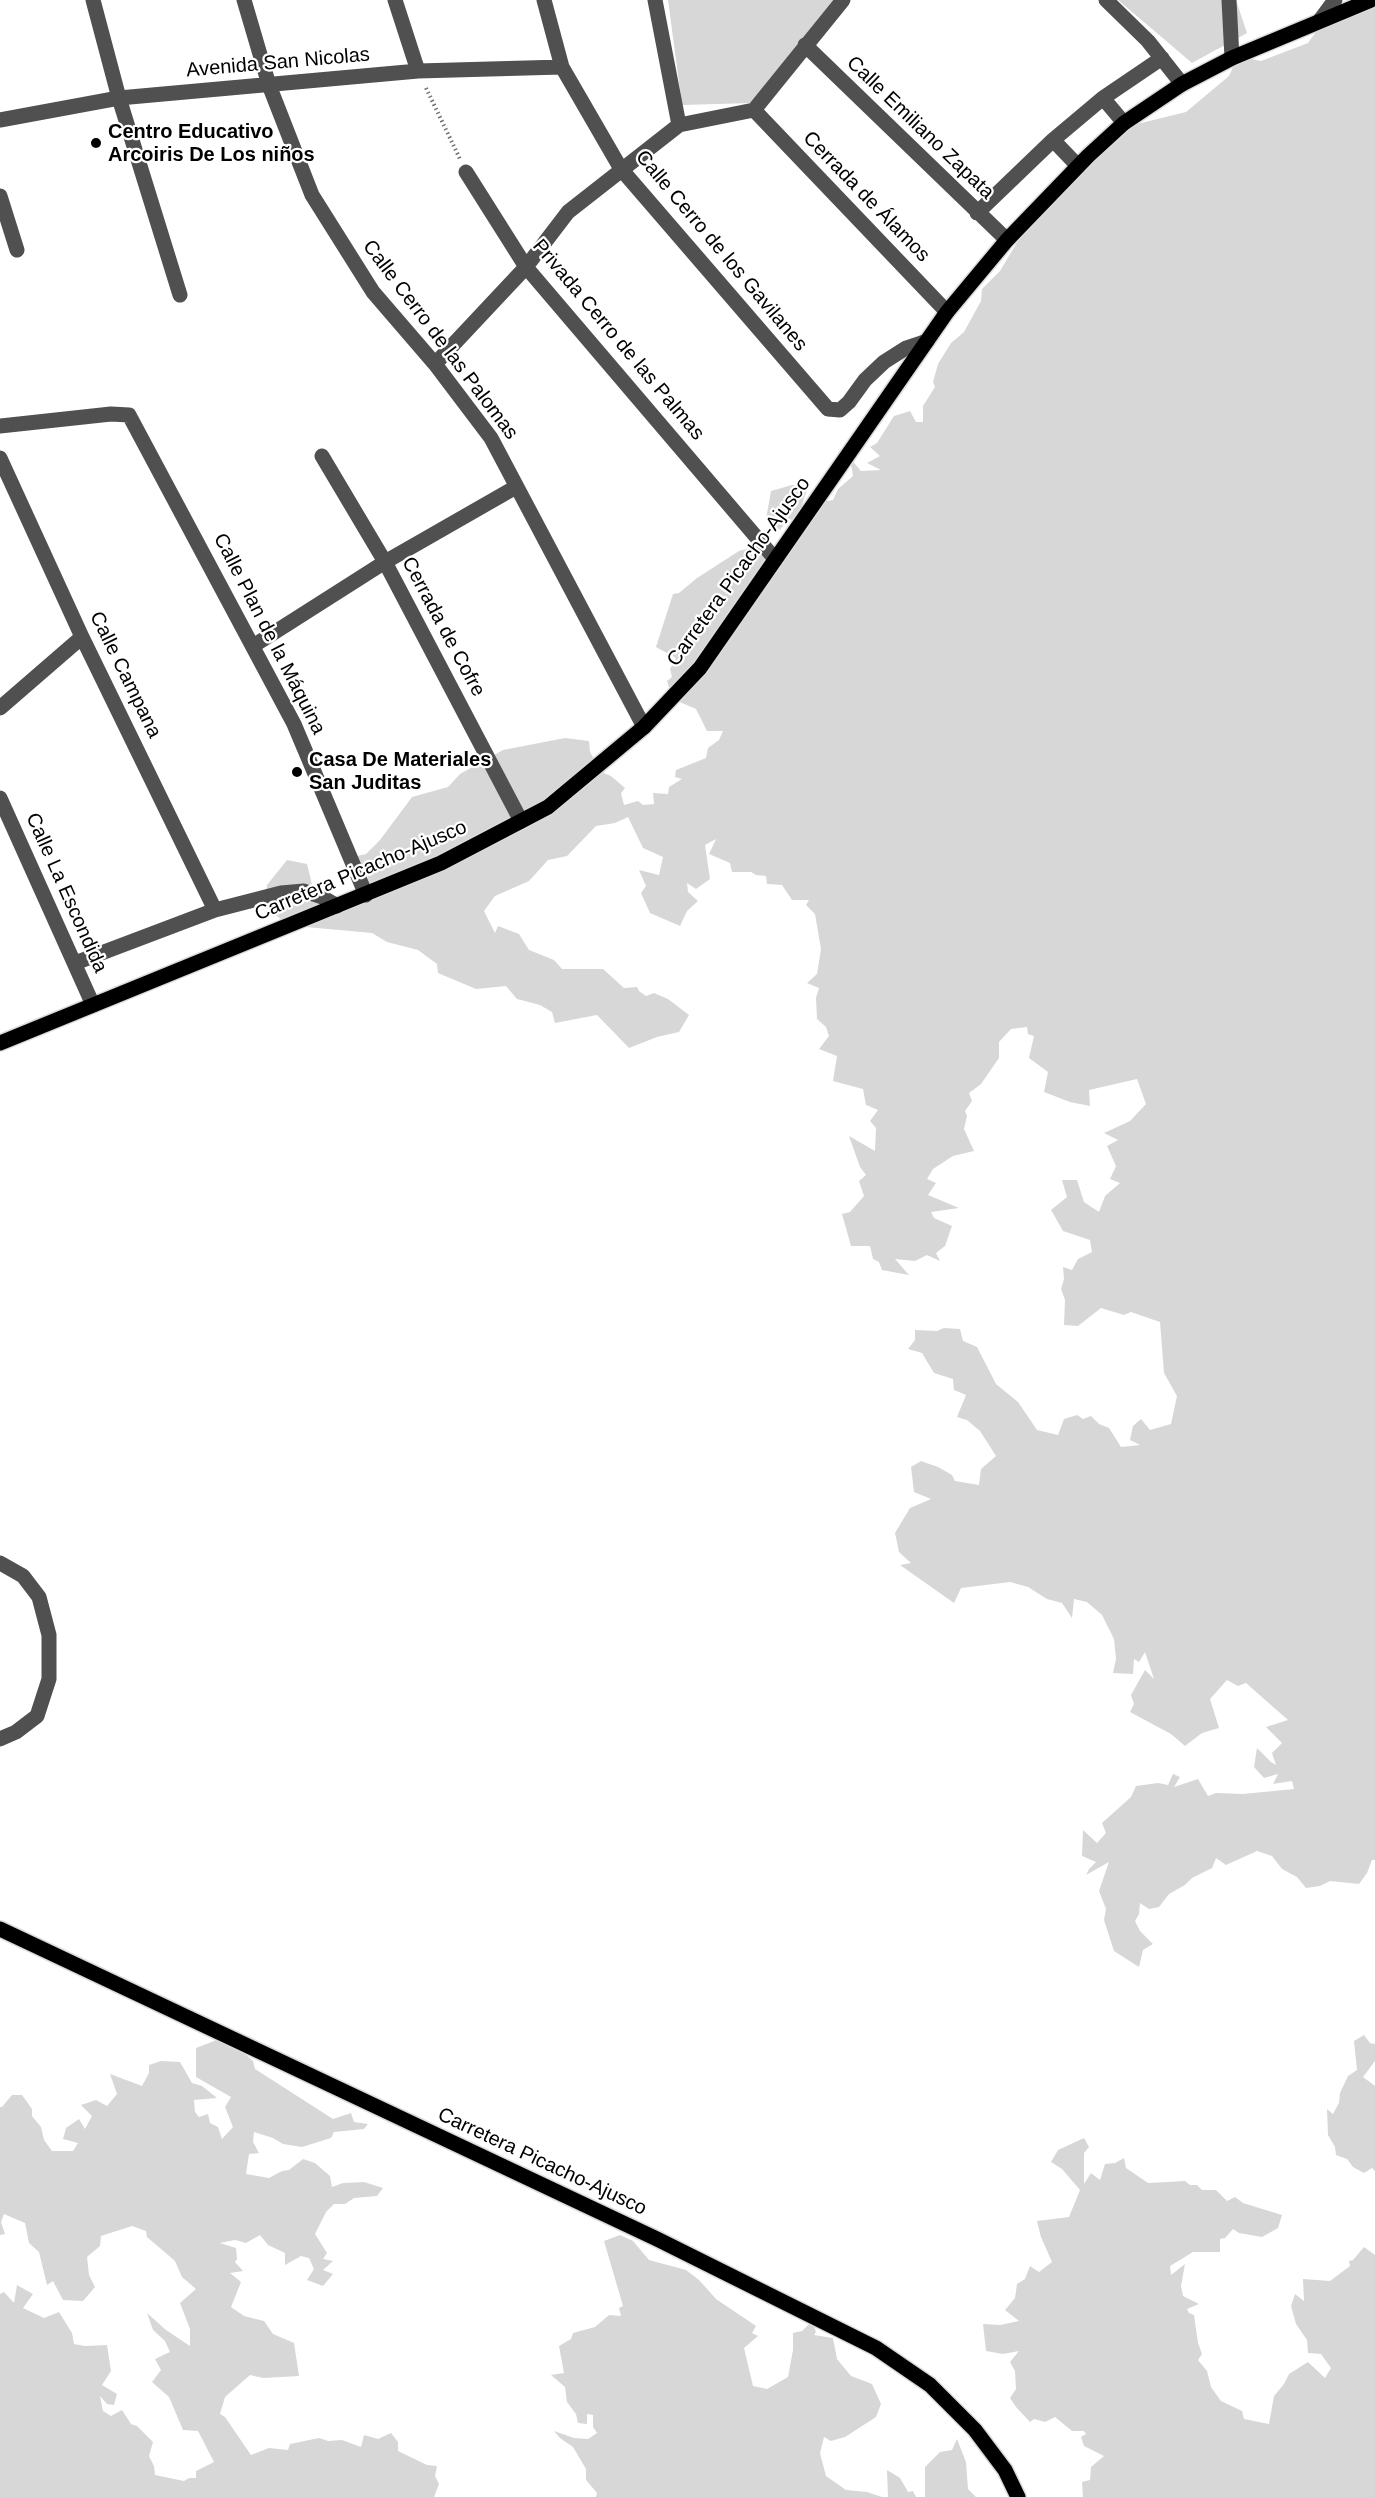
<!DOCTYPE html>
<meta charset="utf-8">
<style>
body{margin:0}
canvas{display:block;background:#fff}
</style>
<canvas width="1375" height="2497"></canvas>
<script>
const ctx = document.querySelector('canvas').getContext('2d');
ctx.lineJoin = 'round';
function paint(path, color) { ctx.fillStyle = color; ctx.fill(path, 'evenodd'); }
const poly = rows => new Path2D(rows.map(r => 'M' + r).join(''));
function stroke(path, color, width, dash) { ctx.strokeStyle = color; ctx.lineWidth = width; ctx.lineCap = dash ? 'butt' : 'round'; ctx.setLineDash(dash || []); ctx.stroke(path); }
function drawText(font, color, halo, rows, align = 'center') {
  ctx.font = font + ' Arial,sans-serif'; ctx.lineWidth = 4.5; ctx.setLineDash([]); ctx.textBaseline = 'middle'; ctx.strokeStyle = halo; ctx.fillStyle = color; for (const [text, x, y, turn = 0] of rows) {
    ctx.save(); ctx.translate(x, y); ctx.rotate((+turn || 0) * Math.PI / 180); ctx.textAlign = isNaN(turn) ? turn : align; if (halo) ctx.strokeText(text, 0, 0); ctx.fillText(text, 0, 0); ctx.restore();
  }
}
const green = poly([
 [668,0,837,0,752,103,682,105],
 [1118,0,1236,0,1247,33,1192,63],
 [1375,0,1375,1860,1372,1860,1367,1873,1359,1884,1330,1881,1320,1886,1306,1888,1297,1877,1282,1869,1272,1856,1257,1851,1226,1865,1216,1858,1212,1868,1192,1878,1185,1885,1169,1894,1159,1907,1149,1909,1140,1903,1139,1914,1135,1921,1140,1931,1153,1944,1143,1950,1139,1967,1114,1951,1104,1920,1106,1909,1099,1891,1109,1862,1086,1875,1089,1869,1096,1862,1082,1856,1083,1830,1097,1843,1106,1833,1102,1823,1131,1797,1136,1786,1158,1783,1168,1785,1173,1774,1180,1777,1174,1787,1198,1779,1208,1796,1216,1793,1243,1794,1294,1789,1292,1781,1273,1784,1278,1774,1264,1778,1254,1767,1257,1748,1271,1762,1276,1765,1272,1753,1282,1743,1266,1727,1288,1720,1246,1683,1238,1686,1227,1680,1210,1699,1219,1728,1202,1733,1185,1746,1171,1734,1130,1712,1134,1704,1131,1695,1145,1670,1154,1679,1145,1652,1139,1662,1134,1659,1133,1674,1113,1673,1116,1659,1114,1639,1102,1615,1087,1602,1074,1599,1072,1618,1062,1603,1047,1599,1028,1587,1010,1582,961,1588,954,1603,900,1565,911,1563,899,1552,895,1533,910,1508,931,1499,914,1492,911,1467,921,1461,938,1467,952,1475,955,1481,979,1485,981,1469,996,1456,980,1431,967,1420,957,1417,966,1395,954,1390,953,1379,934,1373,922,1353,908,1349,915,1340,915,1330,937,1331,944,1328,960,1329,963,1341,977,1347,996,1384,1018,1402,1037,1430,1058,1435,1064,1419,1077,1415,1083,1419,1091,1416,1099,1424,1109,1428,1121,1447,1140,1445,1130,1440,1133,1426,1141,1419,1150,1430,1171,1424,1177,1396,1164,1373,1160,1322,1131,1312,1124,1315,1101,1308,1078,1326,1064,1325,1065,1300,1061,1289,1064,1279,1063,1267,1072,1270,1078,1259,1092,1252,1090,1240,1063,1231,1051,1210,1067,1197,1062,1180,1077,1180,1084,1202,1099,1212,1105,1196,1120,1183,1110,1179,1116,1166,1107,1146,1118,1140,1104,1133,1130,1121,1146,1104,1137,1079,1089,1090,1090,1106,1070,1102,1044,1092,1048,1072,1029,1058,1034,1036,1028,1034,1027,1027,1011,1029,999,1042,999,1058,981,1084,969,1093,972,1101,965,1111,967,1116,964,1129,974,1151,953,1156,933,1169,927,1179,936,1183,928,1195,959,1208,931,1212,934,1218,952,1226,945,1246,936,1253,940,1261,927,1255,915,1261,895,1259,909,1275,882,1270,879,1262,873,1259,870,1246,851,1246,842,1214,850,1212,864,1196,859,1181,866,1175,860,1167,849,1136,875,1151,876,1128,870,1121,878,1110,866,1105,863,1089,833,1081,837,1056,819,1049,829,1036,826,1027,817,1019,816,998,819,988,807,983,817,974,821,949,815,914,806,905,809,900,792,900,782,885,767,884,766,876,756,875,751,872,732,872,730,863,709,854,716,839,705,845,710,879,696,889,687,883,688,892,698,901,687,911,680,926,650,913,641,893,646,886,639,870,659,875,663,857,643,848,628,817,615,823,596,826,567,856,548,860,529,881,495,896,484,911,495,933,498,926,519,934,529,950,554,960,562,969,603,969,624,988,637,987,639,991,646,996,654,993,668,999,689,1015,679,1032,657,1037,629,1048,597,1015,555,1023,552,1012,540,1005,517,999,506,986,476,989,438,973,437,964,418,950,387,942,372,933,306,927,302,921,288,925,262,904,266,898,267,885,287,860,307,864,316,901,339,898,361,890,368,876,375,869,356,866,353,857,366,854,380,840,412,797,448,787,460,774,503,750,565,738,589,741,590,752,601,772,611,776,625,788,621,793,624,805,638,801,643,805,654,804,653,793,668,794,669,787,682,779,675,777,676,770,706,758,708,748,719,740,723,731,707,731,696,709,675,700,671,693,667,681,672,677,670,669,676,658,656,647,673,594,679,593,697,578,739,551,757,546,779,550,799,524,788,518,780,530,766,519,771,491,792,485,808,486,802,505,833,500,838,489,853,476,850,458,861,471,881,470,867,463,880,456,870,447,877,443,894,416,910,411,916,422,923,422,923,406,935,387,933,382,938,364,951,343,964,332,981,301,982,289,1000,271,1028,224,1030,206,1034,200,1048,197,1126,121,1137,124,1186,112,1229,76,1238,56,1261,61,1308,43,1321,25],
 [1364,2035,1370,2043,1375,2044,1375,2061,1363,2077,1375,2086,1375,2171,1372,2168,1364,2173,1353,2167,1347,2159,1336,2155,1335,2147,1328,2135,1327,2109,1333,2114,1339,2103,1340,2093,1348,2076,1357,2070,1354,2041],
 [222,2038,232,2043,253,2061,255,2069,333,2119,351,2113,354,2122,368,2124,364,2129,334,2132,331,2138,302,2147,283,2144,273,2138,254,2132,253,2142,259,2153,249,2154,246,2174,269,2178,282,2171,289,2170,303,2159,315,2163,330,2176,332,2187,343,2183,364,2182,383,2188,377,2196,354,2198,345,2204,334,2204,326,2212,315,2234,327,2253,323,2259,333,2261,323,2270,333,2274,323,2286,307,2280,314,2269,309,2258,301,2256,285,2265,285,2253,268,2245,260,2235,246,2243,235,2240,220,2243,236,2248,237,2259,235,2262,243,2271,230,2273,241,2282,231,2307,244,2316,264,2321,273,2334,294,2343,299,2376,263,2378,250,2375,225,2397,220,2414,225,2417,251,2455,269,2448,288,2450,290,2444,319,2438,328,2441,342,2440,361,2447,364,2435,378,2439,391,2433,398,2442,398,2451,427,2465,437,2466,435,2476,439,2484,434,2497,0,2497,0,2294,4,2292,14,2303,17,2285,33,2294,23,2308,44,2318,59,2312,72,2333,74,2344,85,2346,107,2345,111,2371,102,2385,117,2394,114,2405,107,2404,100,2396,103,2411,111,2416,122,2410,131,2424,137,2426,153,2442,149,2456,154,2466,155,2475,184,2481,189,2478,196,2478,196,2471,214,2462,198,2431,183,2430,169,2397,152,2382,161,2370,155,2359,170,2352,165,2341,153,2330,147,2313,166,2330,190,2346,190,2329,180,2303,196,2289,182,2277,175,2261,147,2237,146,2231,132,2226,101,2236,100,2246,87,2257,89,2275,95,2287,83,2301,63,2300,53,2281,47,2285,39,2252,29,2243,25,2223,4,2214,1,2222,5,2234,0,2235,0,2107,2,2107,12,2095,22,2095,32,2109,32,2116,41,2127,44,2140,52,2151,73,2151,78,2143,63,2139,66,2128,79,2119,85,2129,92,2116,81,2105,96,2100,107,2106,117,2094,110,2074,142,2086,149,2073,149,2065,161,2061,180,2062,192,2083,202,2086,217,2098,194,2100,195,2112,199,2117,208,2114,210,2123,218,2127,222,2139,233,2127,225,2107,231,2097,196,2077,196,2048],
 [1084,2138,1089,2147,1084,2153,1084,2184,1091,2173,1100,2180,1105,2164,1115,2163,1124,2158,1126,2168,1148,2183,1185,2181,1190,2185,1197,2185,1202,2190,1216,2190,1227,2201,1235,2197,1243,2203,1282,2215,1278,2228,1262,2237,1239,2233,1233,2229,1225,2238,1220,2239,1220,2252,1193,2252,1170,2266,1171,2275,1185,2264,1181,2286,1183,2296,1199,2304,1187,2309,1189,2313,1194,2315,1198,2343,1202,2354,1198,2360,1207,2371,1211,2387,1221,2401,1242,2411,1244,2419,1269,2424,1274,2396,1284,2384,1289,2374,1308,2362,1325,2378,1331,2368,1321,2354,1308,2353,1307,2340,1296,2324,1291,2306,1295,2294,1304,2301,1303,2279,1330,2281,1350,2266,1349,2261,1353,2260,1364,2247,1375,2255,1375,2497,1083,2497,1082,2482,1090,2480,1091,2467,1104,2456,1084,2446,1081,2437,1086,2434,1084,2431,1072,2431,1055,2417,1045,2422,1034,2419,1030,2422,1016,2407,1010,2398,1016,2389,1015,2371,1010,2362,1019,2351,1003,2354,986,2351,983,2324,1000,2325,1019,2321,1005,2310,1015,2298,1017,2284,1025,2279,1030,2266,1039,2272,1052,2262,1041,2237,1037,2221,1069,2217,1080,2190,1062,2169,1051,2162,1058,2150],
 [620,2235,633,2241,649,2260,686,2270,699,2280,716,2299,756,2326,752,2333,758,2336,744,2348,753,2386,767,2389,788,2377,793,2350,793,2333,802,2331,812,2321,816,2332,814,2335,833,2338,837,2359,851,2376,872,2384,881,2404,876,2417,845,2437,831,2441,824,2437,820,2453,826,2476,846,2490,867,2492,882,2497,596,2497,597,2493,586,2480,586,2469,573,2447,560,2438,554,2431,574,2438,588,2439,597,2433,593,2427,593,2415,587,2414,587,2424,578,2423,576,2414,567,2402,565,2387,551,2375,564,2373,559,2346,571,2339,573,2333,595,2327,609,2315,621,2316,619,2308,623,2306,604,2241],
 [957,2439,966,2462,968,2489,976,2497,925,2497,925,2467,940,2452,952,2450],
 [887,2470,900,2478,908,2492,913,2491,916,2497,888,2497]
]);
const path = poly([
 [426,88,460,159]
]);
const minor = poly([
 [93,0,119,98,180,295],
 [244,0,269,85,312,195,373,292,435,364,491,438,644,727],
 [395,0,418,71],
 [544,0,562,67,621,169,828,409,840,410,849,402,865,380,884,362,906,348,927,341],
 [655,0,679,125],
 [1106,0,1148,41,1182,84],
 [1229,0,1232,58],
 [1320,20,1335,0],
 [805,45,1007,240],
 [1103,98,1124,123],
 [754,110,947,312],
 [0,120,119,98,418,71,562,67],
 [1053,140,1078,166],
 [466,172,526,267,775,559],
 [0,196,17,250],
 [977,213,1053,140,1103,98,1162,58],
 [435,364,526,267,568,212,679,125,754,110,843,0],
 [0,426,111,414,129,415,294,724,366,895],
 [322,456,385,562,521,821],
 [0,458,82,637,215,910],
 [253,646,385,562,516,487],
 [0,708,82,637],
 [0,798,93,1005],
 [75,963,215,910,281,893,304,891,322,897,337,906],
 [0,1563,23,1576,39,1597,49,1635,49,1679,37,1716,16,1732,0,1739]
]);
const major = poly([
 [0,1043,441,863,548,807,644,727,700,668,947,312,1007,240,1088,156,1124,123,1182,84,1232,58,1371,0],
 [0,1929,657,2239,876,2348,930,2385,975,2430,1005,2470,1018,2497]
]);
const markers = [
 [96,143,6,"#000"],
 [297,772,6,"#000"]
];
const streetNames = [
 ["Avenida San Nicolas",278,63,-5],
 ["Calle Emiliano Zapata",920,128,44],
 ["Cerrada de Álamos",866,197,46],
 ["Calle Cerro de los Gavilanes",721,251,50],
 ["Calle Cerro de las Palomas",440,340,53],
 ["Privada Cerro de las Palmas",618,340,50],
 ["Carretera Picacho-Ajusco",739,572,-54],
 ["Cerrada de Cofre",443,627,62],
 ["Calle Plan de la Máquina",269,634,63],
 ["Calle Campana",125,675,64],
 ["Carretera Picacho-Ajusco",361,871,-23],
 ["Calle La Escondida",66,893,66],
 ["Carretera Picacho-Ajusco",542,2162,25]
];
const poiNames = [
 ["Centro Educativo",108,132],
 ["Arcoiris De Los niños",108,155],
 ["Casa De Materiales",309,760],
 ["San Juditas",309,783]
];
paint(green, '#d7d7d7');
stroke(major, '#dbdbdb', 18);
stroke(path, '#727272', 4, [1.5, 3]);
stroke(minor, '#505050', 15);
stroke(major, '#000', 15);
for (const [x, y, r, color] of markers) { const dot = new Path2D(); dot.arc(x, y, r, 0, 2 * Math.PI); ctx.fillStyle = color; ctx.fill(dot); stroke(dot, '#fff', 2); }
drawText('20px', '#000', '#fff', streetNames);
drawText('bold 20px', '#000', '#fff', poiNames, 'left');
</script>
